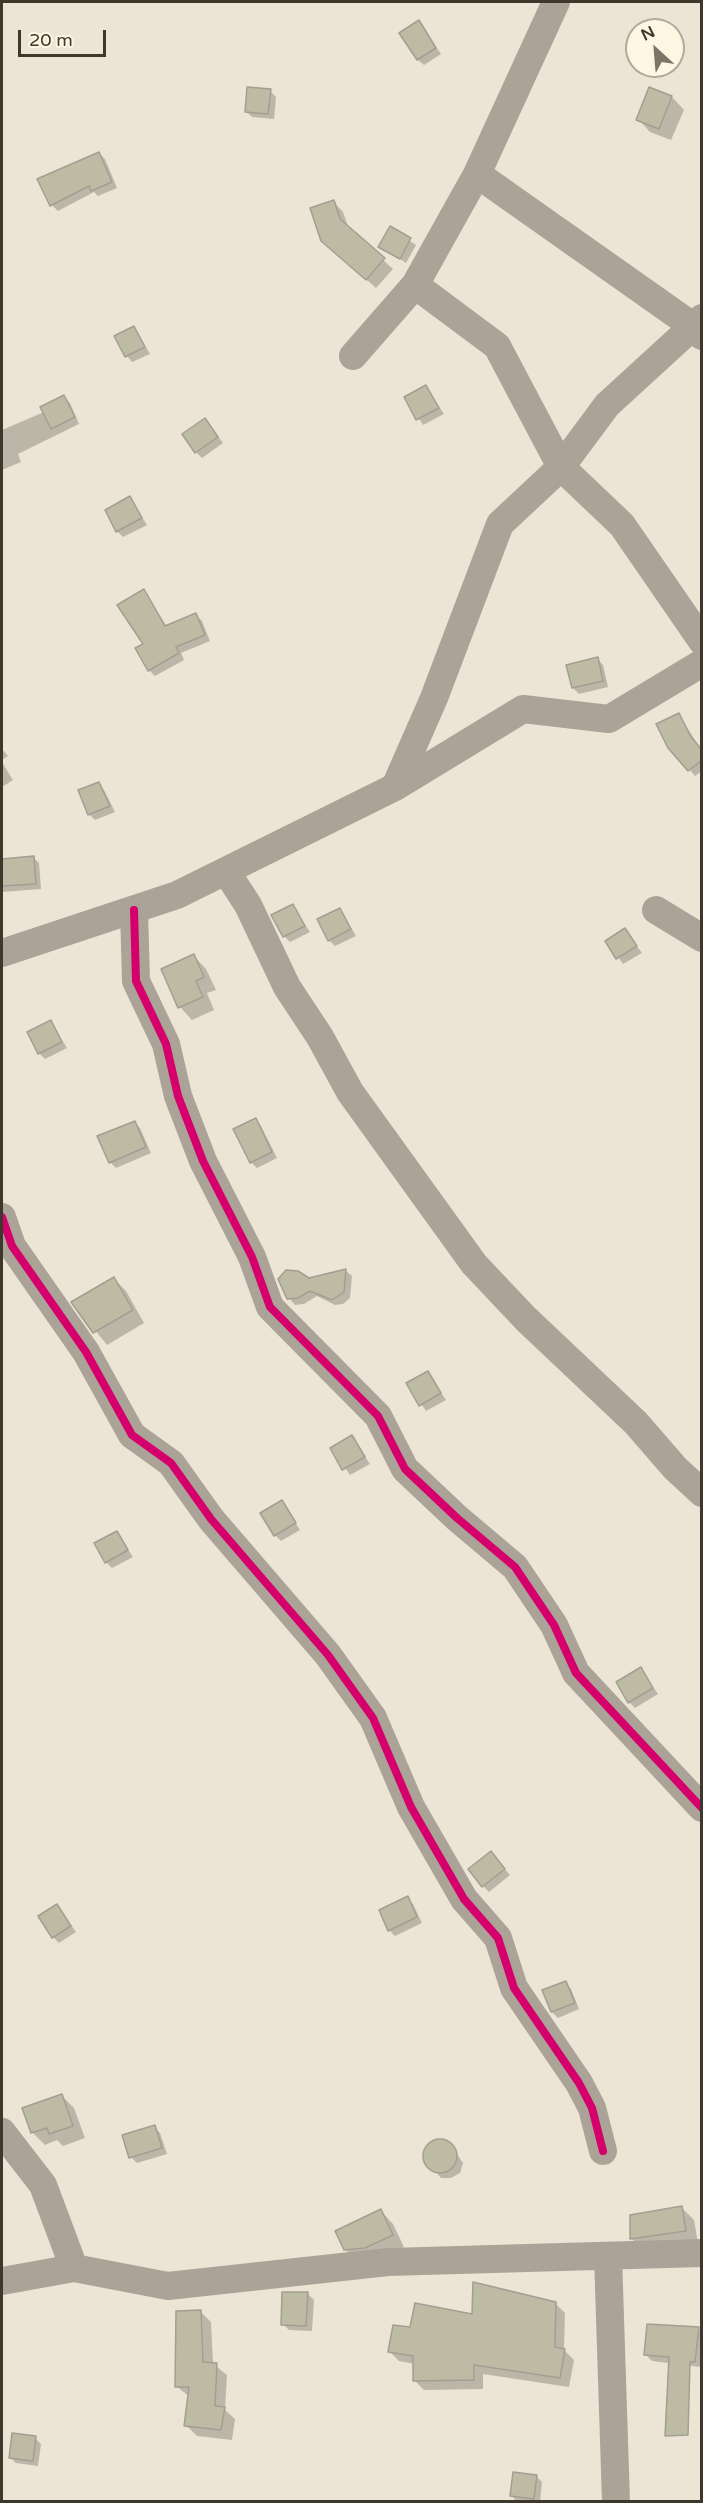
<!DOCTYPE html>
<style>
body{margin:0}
#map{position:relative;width:703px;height:2503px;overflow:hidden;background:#ece4d4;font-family:"Varela Round",sans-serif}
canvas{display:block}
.frame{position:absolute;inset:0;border:3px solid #3e382c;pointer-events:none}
.north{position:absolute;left:625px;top:18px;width:60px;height:60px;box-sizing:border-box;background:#fef5e3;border:2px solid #b1a99a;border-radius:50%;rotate:334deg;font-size:16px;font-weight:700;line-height:24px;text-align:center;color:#3e382c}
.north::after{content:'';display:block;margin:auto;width:21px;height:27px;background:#7b7467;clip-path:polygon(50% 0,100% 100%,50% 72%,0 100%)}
.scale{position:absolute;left:18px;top:30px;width:88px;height:27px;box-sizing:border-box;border:3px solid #3e382c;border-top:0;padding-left:8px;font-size:18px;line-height:21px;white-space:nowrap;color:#3e382c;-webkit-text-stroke:4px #fef5e3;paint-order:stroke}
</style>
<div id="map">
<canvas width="703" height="2503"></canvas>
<div class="frame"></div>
<div class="north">N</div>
<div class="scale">20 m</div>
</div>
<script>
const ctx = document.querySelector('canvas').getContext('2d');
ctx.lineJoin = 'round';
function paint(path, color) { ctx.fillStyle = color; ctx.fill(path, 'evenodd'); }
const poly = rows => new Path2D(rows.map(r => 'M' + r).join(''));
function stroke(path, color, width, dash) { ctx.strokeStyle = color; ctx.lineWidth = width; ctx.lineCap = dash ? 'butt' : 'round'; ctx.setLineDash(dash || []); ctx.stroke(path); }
const shadow = poly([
 [419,22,441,54,424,65,418,60],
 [650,89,672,97,684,110,671,140,650,132,638,119],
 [270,91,276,97,274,119,252,117,246,111],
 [99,153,105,159,117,188,98,196,94,192,58,211,52,205],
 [334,202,343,212,349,229,393,269,376,288,333,250],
 [390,228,416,245,406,263,380,246],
 [134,327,150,354,132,362,127,356],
 [426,387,444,414,423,425,406,398],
 [64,397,70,403,79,424,18,454,21,462,2,470,2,430,44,412],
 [205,419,223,443,202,458,196,452],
 [130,498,147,525,123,537,117,531],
 [144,590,167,627,196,615,202,621,210,641,181,653,184,660,155,676,149,670,145,644],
 [597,659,603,665,608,687,579,694,573,688],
 [679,715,702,751,702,771,695,776,670,747],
 [2,749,8,756,2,760],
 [2,762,13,780,2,787],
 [98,784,104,790,115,812,95,820,89,814],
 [33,857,39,863,41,889,2,892,2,869],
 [293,906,310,932,290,942,284,936],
 [340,909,356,936,335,946,329,940],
 [625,930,642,953,623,964,607,941],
 [194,956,206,969,216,990,207,993,214,1010,192,1020,180,1007],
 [51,1022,67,1048,45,1059,39,1053],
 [255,1120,261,1126,277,1158,257,1168,251,1162],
 [134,1122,140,1128,151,1153,116,1168,110,1162],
 [346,1271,352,1276,350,1298,343,1304,335,1305,317,1296,304,1304,295,1305,289,1298,309,1280],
 [114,1279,126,1291,144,1323,107,1345,73,1303],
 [428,1373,446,1400,426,1411,408,1384],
 [352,1437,370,1464,350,1475,332,1449],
 [282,1502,300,1530,281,1541,275,1535],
 [117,1533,133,1557,112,1568,106,1562],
 [641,1669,658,1694,635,1708,629,1702],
 [496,1859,510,1875,489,1892,483,1886],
 [407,1898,413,1904,422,1923,395,1936,389,1930],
 [57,1906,76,1932,59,1943,53,1937],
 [565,1983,571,1989,579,2009,558,2018,552,2012,544,1991],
 [61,2095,74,2108,85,2138,63,2146,57,2140,45,2145,32,2132],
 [154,2127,160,2133,167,2154,137,2163,131,2157],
 [439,2141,449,2143,463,2163,460,2173,451,2178,441,2178,424,2159,426,2149],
 [682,2208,694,2220,698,2243,643,2250,631,2238],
 [381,2211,393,2224,404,2247,358,2262,345,2249],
 [308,2294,314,2300,312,2331,289,2330,283,2324],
 [555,2303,565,2313,564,2350,574,2360,569,2387,483,2374,483,2389,424,2390,414,2380,415,2364,399,2361,390,2352,411,2329,473,2316],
 [201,2312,211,2322,213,2364,227,2375,225,2410,235,2419,232,2440,197,2436,186,2425,190,2397,176,2386],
 [698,2329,702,2332,701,2367,652,2361,646,2355],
 [35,2438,41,2444,38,2466,16,2463,10,2457],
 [536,2476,542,2482,540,2502,517,2502,512,2496]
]);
const building = poly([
 [419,20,436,48,417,60,399,33,419,20],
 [247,87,271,89,268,114,245,112,247,87],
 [649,87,672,96,659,129,636,120,649,87],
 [99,152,112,182,91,191,89,186,50,206,37,179,99,152],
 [334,200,340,219,385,258,366,280,321,241,310,208,334,200],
 [390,226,411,238,400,259,378,247,390,226],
 [134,326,145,347,125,357,114,336,134,326],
 [426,385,439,408,416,420,404,397,426,385],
 [64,395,75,417,51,429,40,407,64,395],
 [205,418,218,437,195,453,182,434,205,418],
 [130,496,142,518,116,532,105,510,130,496],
 [144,589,165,626,196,613,205,635,176,647,179,653,148,671,135,648,143,644,117,605,144,589],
 [598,657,603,681,572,688,566,665,598,657],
 [679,713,691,737,702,750,702,760,688,771,668,748,656,724,679,713],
 [99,782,110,806,88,815,78,790,99,782],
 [34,856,36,884,2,886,2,859,34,856],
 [293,904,305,926,283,937,271,915,293,904],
 [340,908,351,929,328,941,317,919,340,908],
 [625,928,637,946,616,959,605,941,625,928],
 [194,954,204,977,196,981,203,997,178,1008,161,969,194,954],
 [51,1020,62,1042,38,1054,27,1032,51,1020],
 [256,1118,272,1152,250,1163,233,1129,256,1118],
 [135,1121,146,1147,109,1163,97,1136,135,1121],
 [346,1269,344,1292,332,1300,310,1291,298,1298,287,1299,278,1279,286,1270,298,1271,309,1278,346,1269],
 [114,1277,133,1310,93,1333,71,1302,114,1277],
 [428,1371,441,1393,419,1406,406,1383,428,1371],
 [352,1435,365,1457,342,1470,330,1448,352,1435],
 [282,1500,296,1523,274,1536,260,1513,282,1500],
 [117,1531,128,1550,105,1563,94,1543,117,1531],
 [641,1667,653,1688,628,1703,616,1682,641,1667],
 [491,1851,505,1869,482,1887,468,1869,491,1851],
 [408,1896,417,1917,388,1931,379,1910,408,1896],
 [57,1904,71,1926,52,1938,38,1916,57,1904],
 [566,1981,575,2003,551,2012,542,1990,566,1981],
 [62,2094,73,2126,49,2134,47,2128,31,2133,22,2108,62,2094],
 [155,2125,162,2148,129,2158,122,2135,155,2125],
 '423 2156a17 17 0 1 1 34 0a17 17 0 1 1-34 0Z',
 [682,2206,686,2231,630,2239,630,2215,682,2206],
 [381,2209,393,2235,365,2248,344,2250,335,2231,381,2209],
 [473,2282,556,2302,555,2347,565,2349,560,2378,474,2365,474,2380,413,2381,413,2356,388,2352,393,2325,410,2327,415,2303,472,2314,473,2282],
 [282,2292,308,2292,306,2326,281,2325,282,2292],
 [201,2310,203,2362,217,2363,215,2406,225,2407,221,2430,184,2426,189,2387,175,2387,176,2311,201,2310],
 [647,2324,699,2327,695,2362,690,2362,688,2435,665,2436,669,2357,644,2355,647,2324],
 [12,2433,36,2436,33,2461,9,2458,12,2433],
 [513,2472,537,2475,534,2499,510,2496,513,2472]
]);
const minor = poly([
 [477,174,694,327,702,336],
 [415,285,497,346,561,467,622,525,702,641],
 [353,356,415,285,477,174,556,2],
 [395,787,523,709,609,719,702,663],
 [226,871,248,905,287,987,320,1037,350,1092,474,1264,526,1319,636,1423,675,1468,702,1493],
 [134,910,136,981,166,1044,178,1096,203,1161,252,1257,270,1307,378,1416,405,1469,457,1518,515,1567,554,1625,576,1673,702,1808],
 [656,910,702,938],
 [2,953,177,895,395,787,434,698,500,524,561,467,607,405,702,318],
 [2,1217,12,1246,86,1352,132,1435,171,1463,211,1519,328,1655,373,1718,411,1807,464,1899,498,1938,514,1988,579,2083,592,2108,603,2151],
 [2,2132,43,2185,74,2268],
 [608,2256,616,2502],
 [2,2281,74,2268,168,2286,388,2262,702,2253]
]);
const cycleway = poly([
 [134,910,136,981,166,1044,178,1096,203,1161,252,1257,270,1307,378,1416,405,1469,457,1518,515,1567,554,1625,576,1673,702,1808],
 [2,1217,12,1246,86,1352,132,1435,171,1463,211,1519,328,1655,373,1718,411,1807,464,1899,498,1938,514,1988,579,2083,592,2108,603,2151]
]);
paint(shadow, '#0003');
paint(building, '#bebba5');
stroke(building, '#a29e91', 1.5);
stroke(minor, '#aba398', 28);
stroke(cycleway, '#d6006c', 8);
</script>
